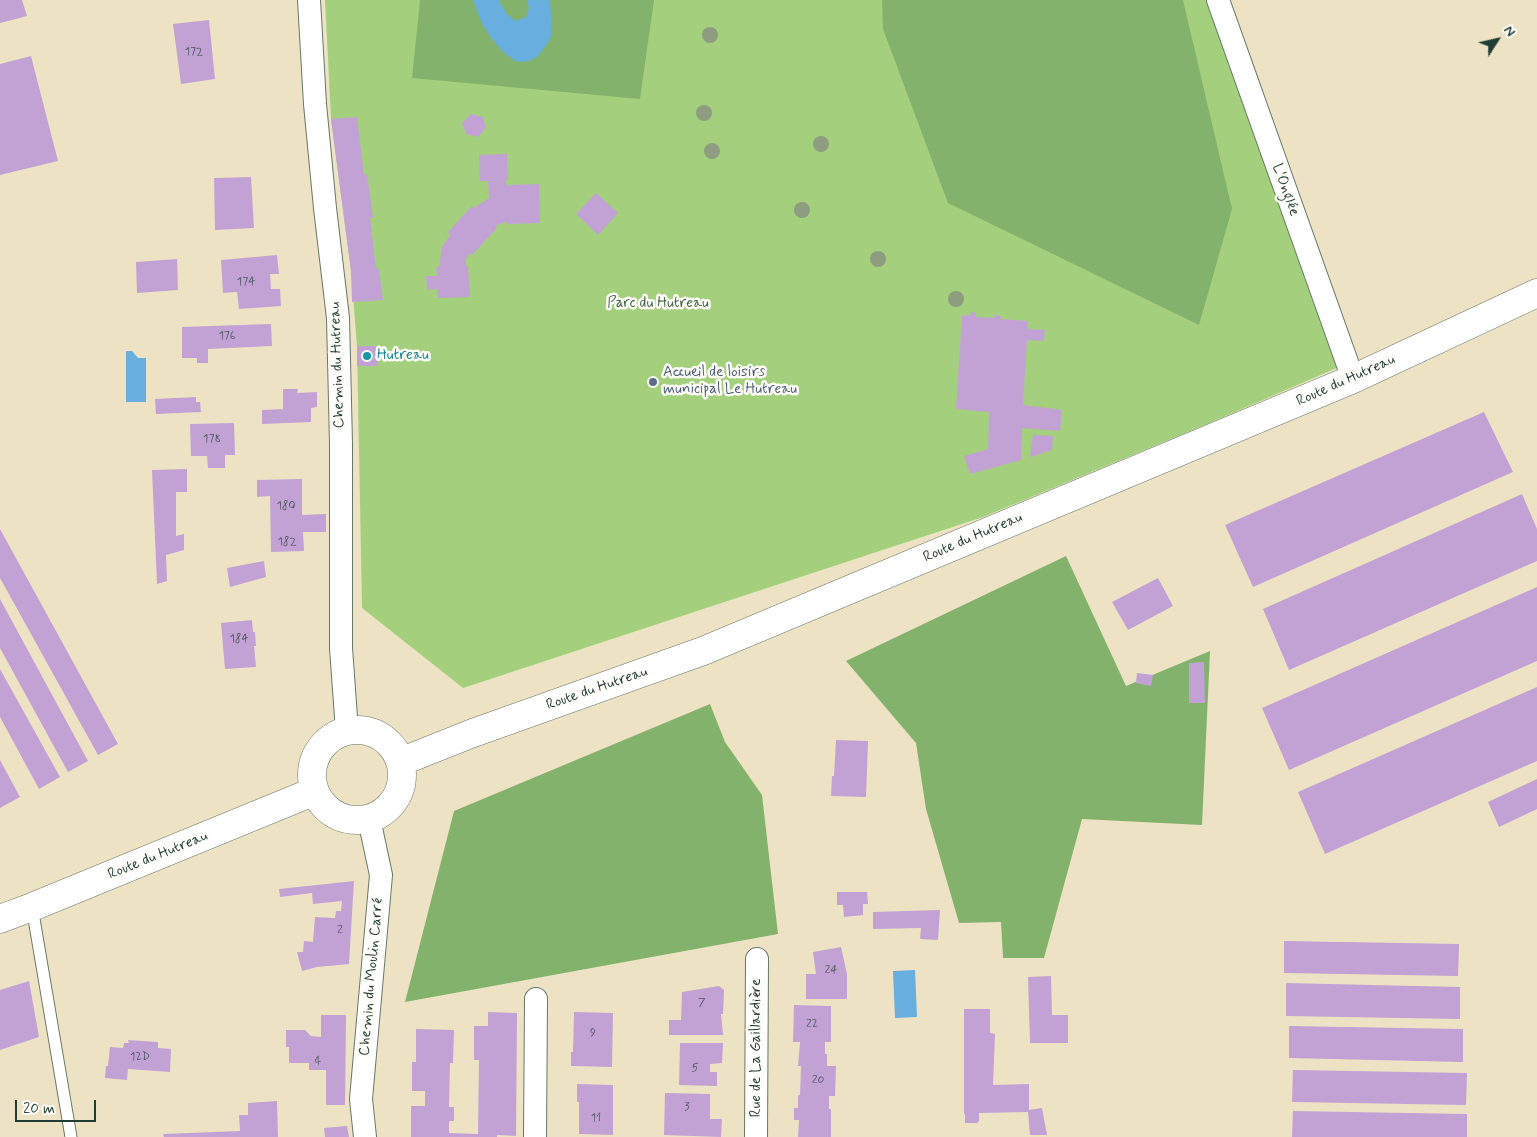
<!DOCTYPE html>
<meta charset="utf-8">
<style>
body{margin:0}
#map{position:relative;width:1537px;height:1137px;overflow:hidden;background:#ede3c4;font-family:Mynerve,sans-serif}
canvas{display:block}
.north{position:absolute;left:1472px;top:15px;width:50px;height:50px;-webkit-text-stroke:4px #fdfcf7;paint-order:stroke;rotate:55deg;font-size:14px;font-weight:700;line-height:20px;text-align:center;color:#1f3d34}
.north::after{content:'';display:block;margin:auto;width:18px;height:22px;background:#1f3d34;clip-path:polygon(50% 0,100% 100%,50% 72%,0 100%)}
.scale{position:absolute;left:15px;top:1100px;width:81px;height:22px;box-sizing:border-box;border:2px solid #1f3d34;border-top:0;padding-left:6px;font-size:15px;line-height:18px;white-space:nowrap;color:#1f3d34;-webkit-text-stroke:4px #fdfcf7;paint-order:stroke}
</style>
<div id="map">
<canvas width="1537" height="1137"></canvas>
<div class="north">N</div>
<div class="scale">20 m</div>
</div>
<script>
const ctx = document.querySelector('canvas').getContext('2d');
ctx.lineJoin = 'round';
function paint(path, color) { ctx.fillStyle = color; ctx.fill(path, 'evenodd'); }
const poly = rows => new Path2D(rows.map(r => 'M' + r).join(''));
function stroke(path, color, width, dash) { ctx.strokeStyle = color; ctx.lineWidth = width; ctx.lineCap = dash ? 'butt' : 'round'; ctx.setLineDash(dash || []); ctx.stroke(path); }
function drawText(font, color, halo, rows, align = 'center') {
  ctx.font = font + ' Mynerve,sans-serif'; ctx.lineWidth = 5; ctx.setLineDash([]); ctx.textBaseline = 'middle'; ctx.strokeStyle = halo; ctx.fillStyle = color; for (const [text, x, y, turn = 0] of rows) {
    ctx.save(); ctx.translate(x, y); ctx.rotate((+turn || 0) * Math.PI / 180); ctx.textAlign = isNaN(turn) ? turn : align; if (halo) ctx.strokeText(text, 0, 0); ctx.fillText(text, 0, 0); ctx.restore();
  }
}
const green = poly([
 [325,0,1206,0,1339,367,1207,424,983,517,463,688,362,608,357,346,351,271,331,119]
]);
const forest = poly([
 [420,0,654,0,640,99,412,78],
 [882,0,1183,0,1232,209,1199,325,948,203,883,29],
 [1066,556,1126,686,1210,651,1202,825,1082,819,1044,958,1003,958,1001,922,959,923,926,809,916,743,846,661],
 [710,704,725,742,762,795,778,934,405,1002,454,811]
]);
const water = poly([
 [473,0,500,0,500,3,507,14,515,21,526,17,529,8,527,0,550,0,552,33,549,41,538,56,532,60,523,62,515,61,502,51,492,39,482,24],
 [126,351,132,351,138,358,146,358,146,402,126,402],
 [915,970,917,1017,895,1018,893,971]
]);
const building = poly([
 [0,0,22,0,27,16,0,23],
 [209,20,215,79,181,84,173,24],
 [31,56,58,161,0,175,0,64],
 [471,114,483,117,486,128,478,137,466,134,462,123],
 [357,117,364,175,367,174,373,218,370,218,376,269,379,269,383,300,352,302,351,271,331,119],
 [507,154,508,180,506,180,506,185,539,184,540,223,507,224,506,222,505,222,495,226,497,228,472,255,470,253,466,259,466,266,468,266,470,297,438,298,437,289,427,290,426,276,437,276,436,267,439,267,442,247,450,235,448,232,472,206,474,208,489,198,488,181,480,181,479,155],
 [251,177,254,228,215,230,214,178],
 [596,193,618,213,598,235,576,214],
 [277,255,279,274,270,274,271,289,280,289,281,306,239,309,237,292,223,293,221,260],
 [177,259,178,290,137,293,136,262],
 [971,312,976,313,975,317,994,318,994,315,1001,316,1000,319,1028,321,1027,329,1045,330,1044,341,1027,340,1023,405,1062,410,1060,431,1022,428,1021,460,970,474,964,456,988,449,989,412,956,409,962,315,970,316],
 [271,324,272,346,208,349,208,363,197,363,197,358,182,358,182,327],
 [357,346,377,346,378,366,357,366],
 [283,389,298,389,297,393,317,392,317,407,311,408,311,422,262,424,262,410,283,409],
 [196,397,196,402,200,402,201,412,156,414,155,399],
 [1484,412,1513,472,1253,587,1225,525],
 [234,423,235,455,225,455,225,468,208,468,207,456,191,456,190,424],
 [1033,435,1053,436,1052,450,1030,457],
 [187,469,187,492,176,492,176,536,184,534,184,550,166,555,167,581,157,584,152,470],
 [302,479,302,515,326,514,326,532,303,532,304,551,271,552,270,496,257,497,257,480],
 [1522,494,1537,529,1537,561,1289,670,1263,609],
 [0,529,118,744,98,755,0,578],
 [264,561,266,577,230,587,227,568],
 [1158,578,1173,606,1128,630,1112,602],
 [1537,587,1537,661,1289,770,1262,708],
 [0,599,88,761,68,772,0,648],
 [252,620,253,632,255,632,256,646,254,646,256,667,225,669,221,623],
 [1204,662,1205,703,1189,703,1189,663],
 [0,669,60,777,39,789,0,717],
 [1137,673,1153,675,1151,686,1136,683],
 [1537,687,1537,761,1325,854,1298,792],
 [836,740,868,741,866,797,831,796,832,776,834,776],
 [0,760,20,797,0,808],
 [1537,779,1537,809,1499,827,1488,802],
 [354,881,349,964,317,967,302,971,297,952,303,952,304,941,313,942,315,917,335,918,336,911,341,911,342,901,313,904,312,893,280,897,279,889],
 [837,892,867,892,868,904,863,904,863,915,844,917,843,905,837,905],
 [940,910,938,940,920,939,921,928,873,929,873,912],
 [1284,941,1459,944,1458,976,1284,973],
 [841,947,847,974,847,999,806,999,806,974,816,974,813,952],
 [1051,976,1052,1015,1068,1015,1068,1043,1030,1043,1028,977],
 [29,981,39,1037,0,1050,0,990],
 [1286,983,1460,987,1460,1019,1286,1016],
 [719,986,724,990,723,1014,721,1014,723,1035,669,1035,669,1020,681,1020,682,992],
 [794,1005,831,1006,831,1042,825,1042,825,1054,827,1054,827,1066,836,1066,835,1096,829,1096,829,1109,831,1109,831,1137,798,1137,799,1120,794,1120,794,1108,798,1108,798,1095,800,1095,801,1066,798,1066,800,1042,793,1042],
 [964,1009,990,1009,990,1033,995,1034,993,1085,1029,1084,1029,1110,1042,1108,1047,1135,1030,1135,1028,1112,979,1113,979,1121,977,1123,965,1123,965,1114,964,1114],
 [488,1012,517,1013,516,1136,497,1135,497,1137,411,1137,411,1106,425,1106,425,1091,412,1091,412,1062,416,1062,416,1029,454,1030,453,1063,450,1063,449,1107,454,1107,454,1121,449,1121,449,1133,478,1134,479,1060,474,1060,474,1026,488,1026],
 [574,1012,613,1013,612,1067,571,1066,571,1052,573,1052],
 [321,1015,346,1015,345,1105,326,1105,326,1070,309,1070,309,1063,289,1063,289,1047,286,1047,286,1030,305,1030,311,1036,321,1037],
 [1289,1026,1463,1029,1463,1062,1289,1058],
 [128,1040,158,1042,158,1048,171,1049,170,1072,128,1069,127,1080,105,1078,106,1066,108,1066,110,1047,123,1048,124,1043,129,1043],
 [680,1043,723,1043,722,1063,710,1064,710,1072,717,1072,717,1086,679,1085],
 [1293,1070,1467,1073,1466,1105,1292,1102],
 [577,1084,613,1085,613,1135,579,1134,579,1102,577,1102],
 [665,1093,710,1094,710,1119,722,1119,721,1137,664,1135],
 [277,1101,278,1137,164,1137,163,1134,240,1131,239,1115,248,1115,248,1103],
 [1293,1111,1467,1114,1467,1137,1292,1137],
 [347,1126,349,1137,325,1137,324,1128]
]);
const lane = poly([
 [32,907,71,1137]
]);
const street = poly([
 [309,0,315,104,325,208,338,318,341,444,341,648,347,731],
 [1218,0,1353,379],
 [365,1137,361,1099,381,875,369,819],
 [535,1137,536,999],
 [756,1137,757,959]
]);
const secondary = poly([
 '312 775a45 45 0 1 1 90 0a45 45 0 1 1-90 0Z',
 [400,762,473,733,703,651,1353,379,1537,293],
 [0,919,32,907,315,791]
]);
const trees = [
 [710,35],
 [704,113],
 [821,144],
 [712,151],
 [802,210],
 [878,259],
 [956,299]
];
const markers = [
 [367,356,5,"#0f9aa8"],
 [653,382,5,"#5c6f8a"]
];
const numberNames = [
 ["172",194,52],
 ["174",246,282],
 ["176",227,336],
 ["178",212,439],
 ["180",286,506],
 ["182",287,542],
 ["184",239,639],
 ["2",340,930],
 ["24",831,970],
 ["7",702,1003],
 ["22",812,1024],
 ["9",593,1033],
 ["12D",140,1057],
 ["4",318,1061],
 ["5",695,1068],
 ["20",818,1080],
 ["3",687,1107],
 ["11",596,1118]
];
const streetNames = [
 ["L'Onglée",1285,190,70],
 ["Chemin du Hutreau",338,365,-92],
 ["Route du Hutreau",1346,381,-24],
 ["Route du Hutreau",973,538,-23],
 ["Route du Hutreau",597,689,-19],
 ["Route du Hutreau",158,856,-22],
 ["Chemin du Moulin Carré",372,977,-85],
 ["Rue de La Gaillardière",757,1048,-90]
];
const parkNames = [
 ["Parc du Hutreau",658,304]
];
const cultureNames = [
 ["Hutreau",377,356]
];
const serviceNames = [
 ["Accueil de loisirs",663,373],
 ["municipal Le Hutreau",663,390]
];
paint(green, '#a4d07d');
paint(forest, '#83b26c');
paint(water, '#68aedf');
paint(building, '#c2a2d5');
stroke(lane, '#677766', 13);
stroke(street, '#677766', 24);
stroke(secondary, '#677766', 29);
stroke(lane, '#fff', 11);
stroke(street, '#fff', 22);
stroke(secondary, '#fff', 28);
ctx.fillStyle = '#8e9c7f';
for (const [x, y] of trees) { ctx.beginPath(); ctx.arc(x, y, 8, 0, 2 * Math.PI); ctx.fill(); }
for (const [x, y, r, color] of markers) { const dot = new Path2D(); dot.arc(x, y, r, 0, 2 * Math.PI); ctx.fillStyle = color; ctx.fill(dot); stroke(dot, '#fdfcf7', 2); }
drawText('12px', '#48565c', null, numberNames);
drawText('15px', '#1f3d34', '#fdfcf7', streetNames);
drawText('15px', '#406246', '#fdfcf7', parkNames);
drawText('15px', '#0d838f', '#fdfcf7', cultureNames, 'left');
drawText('15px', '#4e5e75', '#fdfcf7', serviceNames, 'left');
</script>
